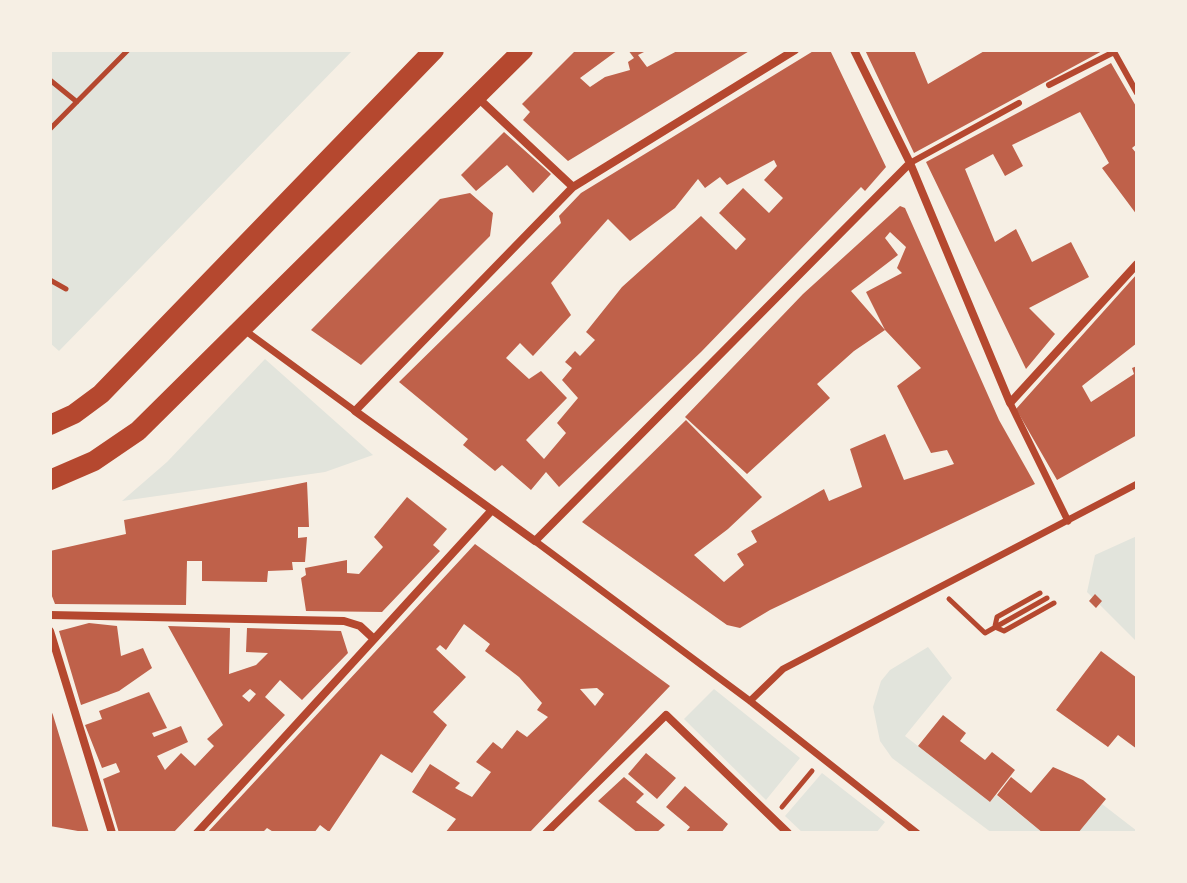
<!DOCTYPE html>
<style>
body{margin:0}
#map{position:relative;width:1187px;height:883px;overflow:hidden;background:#f6efe4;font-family:"Noto Sans",sans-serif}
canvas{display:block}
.frame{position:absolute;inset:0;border:52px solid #f6efe4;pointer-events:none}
</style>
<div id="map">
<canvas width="1187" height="883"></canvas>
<div class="frame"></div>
</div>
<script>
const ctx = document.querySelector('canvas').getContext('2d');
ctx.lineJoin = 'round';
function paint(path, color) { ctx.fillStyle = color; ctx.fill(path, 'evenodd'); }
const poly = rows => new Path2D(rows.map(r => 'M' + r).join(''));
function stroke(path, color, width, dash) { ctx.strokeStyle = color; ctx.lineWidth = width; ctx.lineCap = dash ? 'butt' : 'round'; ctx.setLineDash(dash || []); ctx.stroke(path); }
const green = poly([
 [50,50,353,50,59,351,50,343],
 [265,359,373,455,325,472,122,501,167,462],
 [1137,536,1137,642,1087,592,1095,555],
 [928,647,952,678,905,736,990,802,996,795,1043,833,992,833,892,758,880,741,873,707,881,681,890,670],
 [714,689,800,758,766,800,684,719],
 [822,773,885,822,876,833,803,833,785,816],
 [1102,804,1137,831,1137,833,1078,833]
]);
const building = poly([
 [576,50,618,50,580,78,590,87,605,77,630,70,628,62,634,58,628,50,648,50,638,55,647,67,679,50,751,50,568,161,523,120,530,112,522,104],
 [815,50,830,50,886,167,865,191,861,187,701,352,559,487,546,472,531,490,502,465,495,471,463,445,468,439,399,382,561,223,559,216,581,193],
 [774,160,777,166,764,180,783,198,769,213,743,188,719,213,746,239,736,250,701,216,622,287,586,332,595,340,580,356,575,351,565,362,572,368,562,380,578,398,557,423,566,433,544,459,526,440,567,398,541,371,529,379,506,358,520,343,533,356,571,315,551,283,608,219,630,241,675,208,698,179,705,188,720,177,727,185],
 [865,50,914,50,928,84,986,50,1104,50,914,153],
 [1111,63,1137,108,1137,144,1132,148,1137,154,1137,215,1102,168,1109,163,1080,112,1012,145,1023,166,1005,176,993,154,965,169,995,242,1016,229,1032,262,1071,242,1089,277,1029,308,1055,334,1026,369,926,162],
 [504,132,551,174,533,193,507,165,476,191,461,175],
 [470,193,493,213,490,236,361,365,311,330,440,199],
 [900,206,905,208,999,420,1035,484,770,610,740,628,727,625,582,522,686,420,762,497,728,529,694,555,724,582,744,565,737,554,757,542,751,531,824,489,829,501,862,487,850,449,885,434,904,480,954,464,947,450,931,453,897,386,921,368,885,330,866,292,902,273,897,268,906,247,890,232,885,238,898,255,851,291,885,330,854,351,817,384,830,398,747,474,685,417,803,294],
 [1137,274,1137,343,1082,386,1091,402,1134,374,1132,368,1137,366,1137,435,1057,480,1016,409],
 [307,482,309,527,298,527,298,538,307,537,305,562,292,562,293,570,268,571,267,582,202,581,202,561,187,561,186,605,55,604,50,591,50,551,126,534,124,520],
 [407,497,447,529,433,545,440,551,382,612,306,611,301,578,306,575,305,568,347,560,347,573,359,574,383,547,374,537],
 [475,544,670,686,529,833,445,833,456,819,412,792,430,764,460,783,455,788,472,797,491,772,476,762,493,742,502,749,517,730,527,737,548,717,537,710,542,703,519,677,485,651,490,644,464,624,446,650,440,645,436,649,466,677,433,712,447,725,412,773,381,754,329,832,320,825,314,833,275,833,267,828,262,833,207,833],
 [597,688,604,694,595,706,580,689],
 [1095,594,1102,601,1096,608,1089,601],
 [89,623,117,626,121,656,143,648,152,668,119,691,81,705,59,631],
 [168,626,230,628,229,674,256,665,268,653,246,652,247,628,341,631,348,653,302,700,280,680,265,697,285,715,173,833,119,833,103,779,120,772,116,763,102,768,85,725,102,719,99,711,149,692,167,728,152,733,154,737,181,726,188,742,157,756,165,770,181,753,195,766,214,746,207,739,223,725],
 [250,689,256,694,249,702,242,696],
 [1101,651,1137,678,1137,749,1118,735,1108,747,1056,710],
 [50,708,53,715,89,833,50,826],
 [943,715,966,733,960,741,985,760,992,752,1015,770,990,802,918,746],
 [646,753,676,778,657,799,628,774],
 [1053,767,1083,780,1106,799,1078,833,1043,833,997,795,1011,777,1031,793],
 [624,777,644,794,636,802,665,825,656,833,638,833,598,801],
 [685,786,728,824,721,833,685,833,690,827,666,807]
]);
const path = poly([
 [50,80,77,102],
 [50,129,128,50],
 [50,280,66,289],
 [949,599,985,633,1047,598],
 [995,626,997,617,1040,593],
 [995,627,1004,631,1054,603],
 [782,807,812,771]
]);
const service = poly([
 [1113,50,1137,93],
 [1049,85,1114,52],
 [910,163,1019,103]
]);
const pedestrian = poly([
 [243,329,355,411],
 [1010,403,1068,521],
 [535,541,750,701,917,833],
 [750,701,783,669,1137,484]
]);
const minor = poly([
 [795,50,573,187,355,411,535,541,910,163],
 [854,50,910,163,1010,403,1137,264],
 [477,97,573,187],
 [50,615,344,621,360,626,374,639],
 [50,631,112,833],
 [197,833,492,510],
 [546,833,666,715,788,833]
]);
const primary = poly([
 [50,425,74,414,101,394,434,50],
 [50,480,94,461,138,431,523,50]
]);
paint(green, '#e2e4dc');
paint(building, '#bf614a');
stroke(path, '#b5482f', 5);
stroke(service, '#b5482f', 6);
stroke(pedestrian, '#b5482f', 7);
stroke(minor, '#b5482f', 8);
stroke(primary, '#b5482f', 20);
</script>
